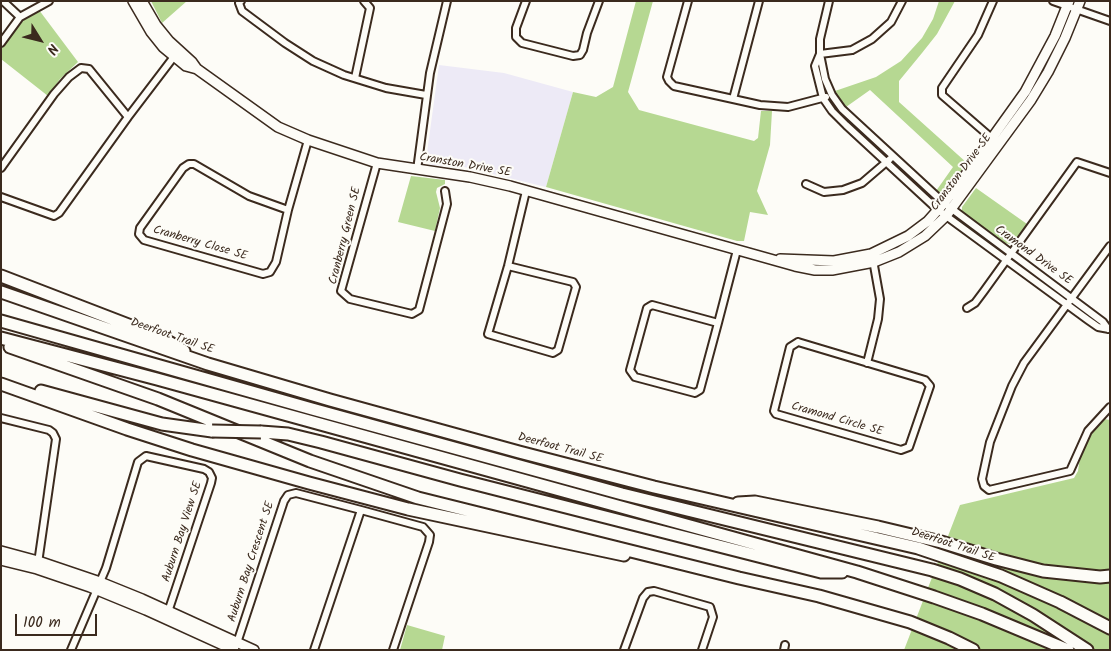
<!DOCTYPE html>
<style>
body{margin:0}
#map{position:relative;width:1111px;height:651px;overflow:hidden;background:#fdfcf7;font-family:Kalam,sans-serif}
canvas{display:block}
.frame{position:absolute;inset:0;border:2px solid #3b2a1e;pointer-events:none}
.north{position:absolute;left:15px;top:15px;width:50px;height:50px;-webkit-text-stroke:4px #fdfcf7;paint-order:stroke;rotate:126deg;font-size:14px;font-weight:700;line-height:20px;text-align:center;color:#3b2a1e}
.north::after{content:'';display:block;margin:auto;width:18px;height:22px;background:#3b2a1e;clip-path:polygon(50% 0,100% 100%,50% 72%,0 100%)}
.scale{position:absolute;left:15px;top:614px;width:82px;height:22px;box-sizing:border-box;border:2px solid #3b2a1e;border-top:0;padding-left:6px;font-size:15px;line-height:18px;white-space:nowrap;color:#3b2a1e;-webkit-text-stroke:4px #fdfcf7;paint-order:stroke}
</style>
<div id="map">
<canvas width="1111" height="651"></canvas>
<div class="frame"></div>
<div class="north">N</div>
<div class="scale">100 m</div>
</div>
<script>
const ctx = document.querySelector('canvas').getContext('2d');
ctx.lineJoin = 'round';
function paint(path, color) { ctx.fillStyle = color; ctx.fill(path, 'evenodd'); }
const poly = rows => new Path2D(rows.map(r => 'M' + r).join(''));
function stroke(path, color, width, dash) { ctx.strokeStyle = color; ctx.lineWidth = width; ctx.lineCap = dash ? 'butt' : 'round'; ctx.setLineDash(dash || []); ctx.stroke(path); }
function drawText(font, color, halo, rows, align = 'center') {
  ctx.font = font + ' Kalam,sans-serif'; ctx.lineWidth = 4; ctx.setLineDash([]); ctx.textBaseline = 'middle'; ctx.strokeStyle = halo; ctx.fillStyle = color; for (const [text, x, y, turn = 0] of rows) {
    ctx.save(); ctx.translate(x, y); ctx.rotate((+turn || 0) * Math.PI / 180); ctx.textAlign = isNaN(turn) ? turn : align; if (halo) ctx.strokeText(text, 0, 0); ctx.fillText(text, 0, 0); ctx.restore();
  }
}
const built = poly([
 [439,65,504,73,573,92,546,187,464,167,432,165,426,160]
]);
const green = poly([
 [151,1,187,1,162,23],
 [636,1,653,1,628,92,639,110,754,141,758,138,761,111,772,111,770,145,757,191,768,215,750,212,744,241,737,241,546,187,573,92,596,97,613,87],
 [939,1,955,1,937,34,922,53,899,81,899,102,967,163,944,194,936,191,953,167,870,90,846,107,835,91,876,77,901,61,922,38,933,19],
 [39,10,78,62,60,79,48,96,1,59,1,49,13,33,24,20],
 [411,176,445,180,445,184,437,188,436,192,440,208,435,231,398,222],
 [976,188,1027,224,1013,243,1010,244,1005,243,962,212,962,207],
 [1104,419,1110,420,1110,650,904,650,960,505,1074,478,1078,471,1080,457,1086,444,1093,432],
 [407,625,445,636,442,650,400,650]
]);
const street = poly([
 [3,1,20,17],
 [241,1,239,3,242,11,285,43,313,61,344,75,386,88,426,95],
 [526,1,516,28,516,37,522,43,573,56,580,55,583,50,587,33,599,1],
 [688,1,667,77,669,81,674,86,733,99,759,1],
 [829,1,820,39,820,54,825,79,832,95,842,109,944,203,1103,322,1108,329],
 [993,1,978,35,942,88,942,95,995,141],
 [1053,1,1110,21],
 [1,43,20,17,49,1],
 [820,54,815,66,823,98,832,111,846,125,938,210,1088,320,1098,327,1109,329],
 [820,54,852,50,872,39,891,22,902,1],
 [355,78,370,8,364,1],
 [733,99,760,105,788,107,826,97],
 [377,163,341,291,350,299,412,314,419,310,447,204,445,191],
 [1,168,54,94,69,77,81,68,89,69,128,117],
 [417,170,430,73,447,1],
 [806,184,824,192,843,190,862,183,890,159],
 [1,197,54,216,59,213,128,117,176,54],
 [288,210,249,196,194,164,189,164,183,168,140,228,139,234,144,240,263,274,270,272,276,262,288,210,308,140],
 [1110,246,1024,363,1012,386,990,442,982,479,984,486,989,490,1070,471,1088,431,1110,407],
 [508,266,573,282,576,287,558,350,553,353,488,334,508,266,526,191],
 [967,308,975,303,984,291,1077,162,1110,173],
 [718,323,652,305,647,308,630,370,635,377,695,393,700,390,718,323,737,250],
 [798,342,925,380,930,386,909,447,901,450,776,414,774,411,790,347,798,342],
 [867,363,878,319,880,299,873,260],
 [1,418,49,430,53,433,56,439,38,563],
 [361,510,423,527,430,535,429,542,393,650],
 [236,646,284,501,288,495,296,493,361,510,314,650],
 [71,650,106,568,138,462,146,456,204,469,209,472,212,478,211,483,167,615],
 [624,650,643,598,648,592,654,591,710,607,713,617,702,650],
 [784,650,785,645]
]);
const secondary = poly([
 [133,1,151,32,163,47,186,66,197,69],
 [142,1,156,25,169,41,192,62,197,69,278,127,308,140,377,163,470,177,510,186,795,266,815,270,832,270,874,262,899,252,925,236,946,216,1031,100,1048,72,1065,38,1080,1],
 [780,259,834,261,871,254,908,236,928,221,944,203,967,173,1025,92,1055,36,1069,1],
 [1,551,38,561,100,582,142,599,254,650],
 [1,560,37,569,90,587,146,610,234,650]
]);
const highway = poly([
 [1,276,162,338,184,351],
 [1,292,208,364,330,400,519,452,654,487,918,548,1001,576,1060,602,1110,628],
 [1,321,312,409,622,494,932,570,960,579,995,594,1033,615,1087,650],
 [1,338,157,379,857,572,934,597,982,614,1068,650],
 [10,347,158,399,310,461,418,498,739,578,819,596,910,622,949,638,973,650],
 [1,384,127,429,192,450,309,483,408,509,624,555],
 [41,391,162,424,212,431],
 [261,432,288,434,321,442,460,480,821,572,842,572],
 [738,503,755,502,878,527,941,542,996,559,1043,571,1100,577,1110,576]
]);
const highwayBridge = poly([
 [212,431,261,432]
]);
const streetNames = [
 ["Cranston Drive SE",465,166,10],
 ["Cranston Drive SE",962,173,-53],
 ["Cranberry Green SE",346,236,-76],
 ["Cranberry Close SE",200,244,16],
 ["Cramond Drive SE",1033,256,36],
 ["Deerfoot Trail SE",172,337,19],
 ["Cramond Circle SE",837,420,16],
 ["Deerfoot Trail SE",560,449,15],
 ["Auburn Bay View SE",183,532,-72],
 ["Deerfoot Trail SE",953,546,18],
 ["Auburn Bay Crescent SE",252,562,-72]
];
paint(built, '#edeaf6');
paint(green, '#b6d892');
stroke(street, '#3b2a1e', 10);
stroke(secondary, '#3b2a1e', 12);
stroke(highway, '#3b2a1e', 15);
stroke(street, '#fdfcf7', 6);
stroke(secondary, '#fdfcf7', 9);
stroke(highway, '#fdfcf7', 11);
stroke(highwayBridge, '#3b2a1e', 15, []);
stroke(highwayBridge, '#fdfcf7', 11);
drawText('12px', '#3b2a1e', '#fdfcf7', streetNames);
</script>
